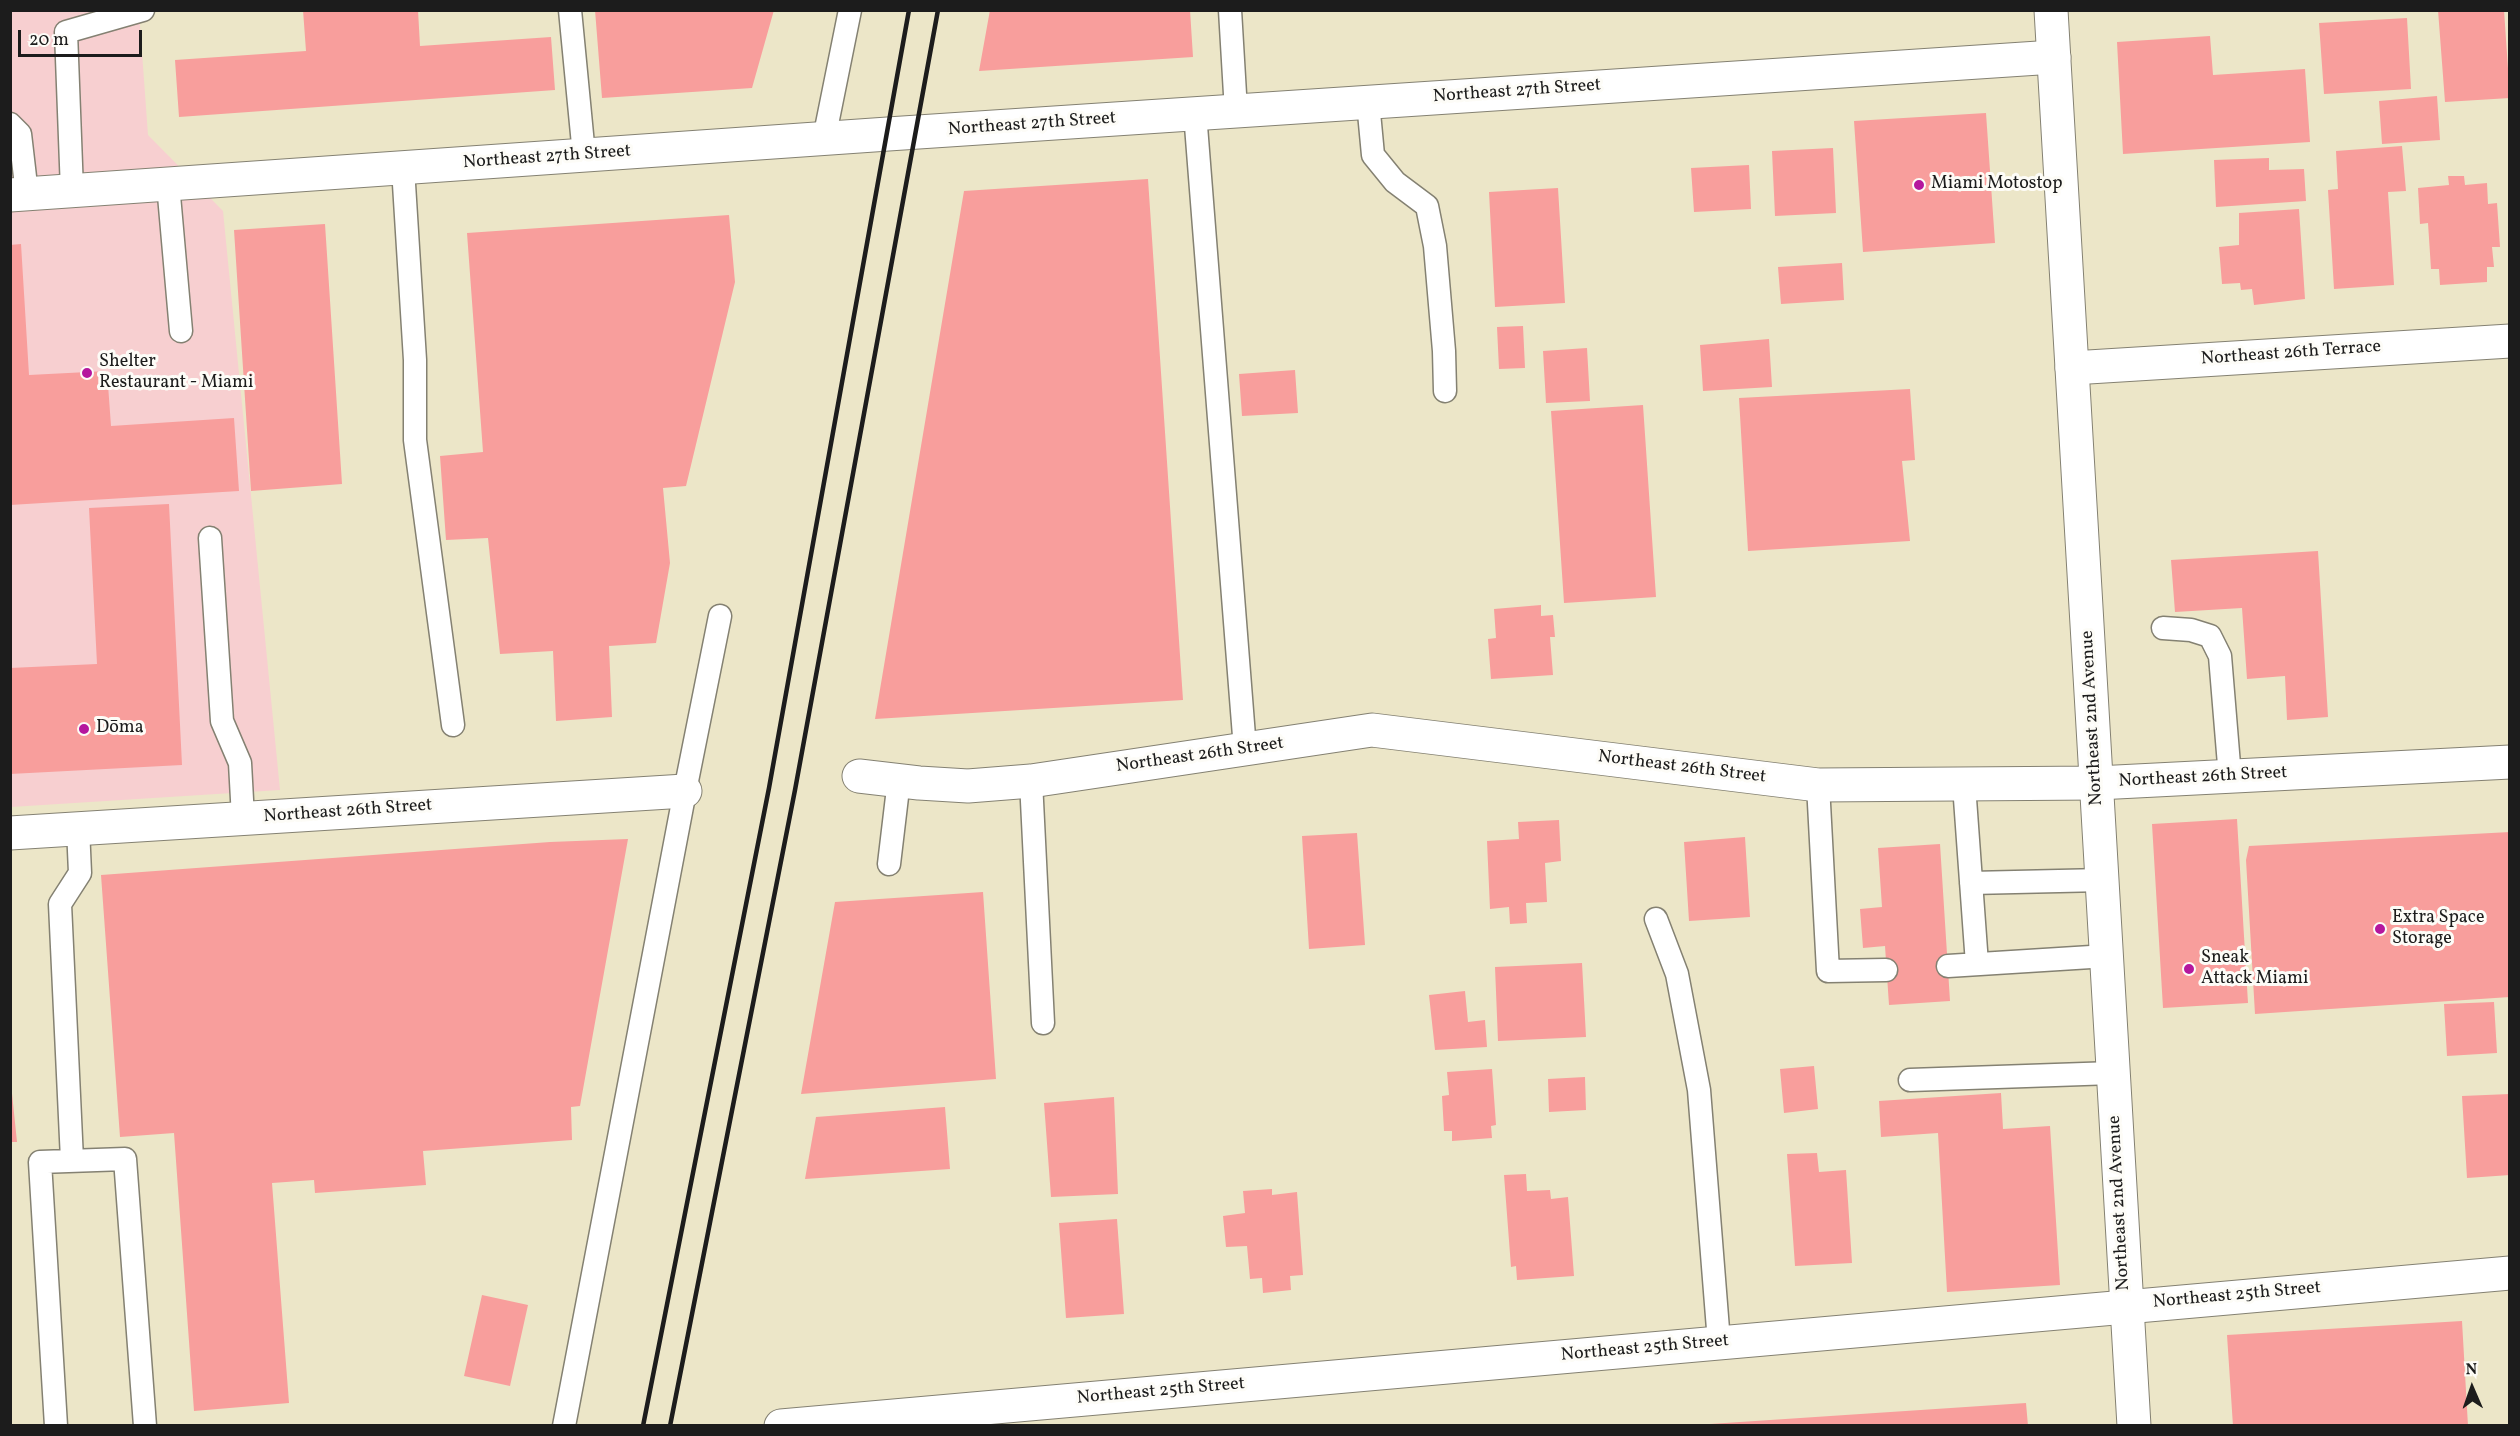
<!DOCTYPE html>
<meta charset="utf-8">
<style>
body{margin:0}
#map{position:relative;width:2520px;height:1436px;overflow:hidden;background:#ece6c8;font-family:Vollkorn,serif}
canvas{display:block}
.frame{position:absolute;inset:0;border:12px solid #1c1c1c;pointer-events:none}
.north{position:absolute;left:2442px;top:1358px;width:60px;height:60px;-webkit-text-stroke:4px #fdfcf7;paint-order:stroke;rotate:358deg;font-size:16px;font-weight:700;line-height:24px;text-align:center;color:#1c1c1c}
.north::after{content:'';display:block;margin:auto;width:21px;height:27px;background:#1c1c1c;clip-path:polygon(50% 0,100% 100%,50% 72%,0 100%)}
.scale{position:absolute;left:18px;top:30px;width:124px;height:27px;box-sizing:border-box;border:3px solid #1c1c1c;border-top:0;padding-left:8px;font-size:18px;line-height:21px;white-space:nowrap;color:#1c1c1c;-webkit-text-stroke:4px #fdfcf7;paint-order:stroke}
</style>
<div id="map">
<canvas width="2520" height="1436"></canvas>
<div class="frame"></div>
<div class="north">N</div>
<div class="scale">20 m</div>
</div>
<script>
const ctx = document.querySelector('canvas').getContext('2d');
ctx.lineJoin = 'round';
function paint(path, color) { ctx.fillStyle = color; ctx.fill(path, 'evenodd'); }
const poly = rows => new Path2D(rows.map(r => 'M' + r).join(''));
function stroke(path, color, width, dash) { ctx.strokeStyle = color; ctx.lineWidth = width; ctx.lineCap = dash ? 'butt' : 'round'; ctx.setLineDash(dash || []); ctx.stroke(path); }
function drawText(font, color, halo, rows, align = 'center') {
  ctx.font = font + ' Vollkorn,serif'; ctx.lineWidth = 6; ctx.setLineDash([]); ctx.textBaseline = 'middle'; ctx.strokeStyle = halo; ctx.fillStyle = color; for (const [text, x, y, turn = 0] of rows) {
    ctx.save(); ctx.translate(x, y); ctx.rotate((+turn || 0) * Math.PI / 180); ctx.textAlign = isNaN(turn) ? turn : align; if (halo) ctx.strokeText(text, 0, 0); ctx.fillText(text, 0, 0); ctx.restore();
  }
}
const built = poly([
 [11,11,139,11,148,135,223,211,280,790,11,807]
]);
const building = poly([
 [303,10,418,10,420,46,551,37,555,90,179,117,175,60,306,51],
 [595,10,774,10,752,88,602,98],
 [990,10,1190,10,1193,57,979,71],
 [2438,10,2504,10,2510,98,2445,102],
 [2407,18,2411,89,2324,94,2319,23],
 [2210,36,2213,75,2305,69,2310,142,2123,154,2117,42],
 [2437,96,2440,140,2382,144,2379,101],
 [1986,113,1995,243,1863,252,1854,121],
 [2402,146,2406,191,2388,192,2394,285,2334,289,2328,190,2338,189,2336,151],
 [1833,148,1836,213,1775,216,1772,151],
 [2269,158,2269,170,2304,169,2306,201,2216,207,2214,160],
 [1749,165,1751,209,1694,212,1691,168],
 [2448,176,2464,176,2465,185,2487,183,2488,204,2497,203,2500,247,2492,247,2494,267,2487,267,2487,282,2440,285,2439,269,2431,269,2428,223,2420,224,2418,188,2449,185],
 [1148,179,1183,700,875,719,964,191],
 [1558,188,1565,303,1495,307,1489,192],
 [2299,209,2305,299,2254,305,2252,289,2241,290,2240,283,2222,284,2219,247,2239,245,2239,213],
 [729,215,735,282,686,486,663,488,670,563,656,643,609,646,612,717,556,721,553,651,500,654,488,538,446,540,440,456,483,452,467,233],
 [325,224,342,484,251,491,234,230],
 [21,244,29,375,107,371,111,426,234,418,239,491,10,505,10,245],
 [1842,263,1844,300,1781,304,1778,267],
 [1523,326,1525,368,1499,369,1497,327],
 [1769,339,1772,387,1703,391,1700,345],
 [1587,348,1590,401,1546,403,1543,351],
 [1295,370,1298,413,1242,416,1239,374],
 [1910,389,1915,460,1902,461,1910,541,1748,551,1739,398],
 [1643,405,1656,597,1564,603,1551,411],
 [169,504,182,765,10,774,10,668,97,664,89,508],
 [2318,551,2328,717,2287,720,2285,676,2247,679,2242,608,2175,612,2171,560],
 [1541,605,1541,616,1553,615,1555,637,1550,637,1553,675,1491,679,1488,639,1496,638,1494,609],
 [2237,819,2248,1003,2163,1008,2152,824],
 [1559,820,1561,861,1545,863,1547,902,1526,903,1527,923,1510,924,1509,907,1490,909,1487,841,1519,839,1518,822],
 [2510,832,2510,997,2255,1014,2246,860,2249,846],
 [1357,833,1365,945,1309,949,1302,836],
 [1745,837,1750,917,1689,921,1684,842],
 [628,839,580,1106,571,1107,572,1140,423,1151,426,1185,315,1193,314,1180,272,1183,289,1403,194,1411,174,1133,120,1137,101,875,550,842],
 [1940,844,1950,1001,1889,1005,1885,946,1863,948,1860,909,1882,907,1878,848],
 [983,892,996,1079,801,1094,835,902],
 [1582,963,1586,1037,1498,1041,1495,967],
 [1465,991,1468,1022,1485,1020,1487,1047,1435,1050,1429,995],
 [2494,1002,2497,1053,2447,1056,2444,1004],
 [1814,1066,1818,1109,1784,1113,1780,1069],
 [1492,1069,1496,1125,1491,1126,1492,1138,1452,1141,1452,1131,1444,1131,1442,1096,1449,1095,1447,1072],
 [10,1074,17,1142,10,1142],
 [1585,1077,1586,1110,1549,1112,1548,1079],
 [2001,1093,2003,1129,2050,1126,2060,1285,1947,1292,1938,1133,1881,1137,1879,1101],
 [2510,1094,2510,1175,2467,1178,2462,1096],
 [1114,1097,1118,1194,1051,1197,1044,1103],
 [945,1107,950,1169,805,1179,816,1117],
 [1817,1153,1819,1172,1846,1170,1852,1263,1795,1266,1787,1154],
 [1526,1174,1527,1191,1550,1190,1551,1199,1568,1197,1574,1276,1517,1280,1516,1266,1511,1267,1504,1175],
 [1272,1189,1272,1195,1297,1192,1303,1275,1290,1276,1291,1290,1263,1293,1262,1278,1250,1279,1247,1246,1226,1247,1223,1216,1245,1213,1243,1191],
 [1117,1219,1124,1314,1066,1318,1059,1223],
 [482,1295,528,1305,510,1386,464,1376],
 [2462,1321,2468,1426,2233,1426,2227,1335],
 [2026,1403,2028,1426,1711,1426,1710,1424]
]);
const lane = poly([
 [570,10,584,155],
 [1230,10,1236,111],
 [1368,102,1373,155,1395,182,1427,206,1435,246,1444,351,1445,391],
 [1195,113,1245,749],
 [10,124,20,134,27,194],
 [824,139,850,10],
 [403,168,415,360,415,440,453,725],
 [168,184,181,331],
 [72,191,66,32,143,10],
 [210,538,222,721,240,763,243,818],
 [2163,628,2191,630,2210,636,2220,656,2230,777],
 [1031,781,1043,1023],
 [1818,785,1828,971,1886,970],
 [1964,785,1977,964],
 [889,864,899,780],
 [1971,883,2103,880],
 [1656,919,1677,974,1699,1090,1719,1342],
 [1948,966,2107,956],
 [1910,1080,2113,1073],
 [72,1160,60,904,80,873,78,828],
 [56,1426,40,1162,125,1159,145,1426],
 [564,1426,685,791,720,616]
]);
const street = poly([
 [10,195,888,134,2054,57],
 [2072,368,2510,341],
 [859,776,919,783,968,786,1031,781,1372,730,1818,785,2097,783,2510,762],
 [10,833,685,791],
 [781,1426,2510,1273]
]);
const secondary = poly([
 [2051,10,2134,1426]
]);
const rail = poly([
 [643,1426,769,788,909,10],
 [670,1426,795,790,938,10]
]);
const markers = [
 [1919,185,6,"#b5179e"],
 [87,373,6,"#b5179e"],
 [84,729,6,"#b5179e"],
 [2380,929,6,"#b5179e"],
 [2189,969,6,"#b5179e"]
];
const streetNames = [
 ["Northeast 27th Street",1517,92,-4],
 ["Northeast 27th Street",1032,125,-4],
 ["Northeast 27th Street",547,158,-4],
 ["Northeast 26th Terrace",2291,354,-4],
 ["Northeast 2nd Avenue",2093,718,-93],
 ["Northeast 26th Street",1200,756,-8],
 ["Northeast 26th Street",1682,768,7],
 ["Northeast 26th Street",2203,778,-3],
 ["Northeast 26th Street",348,812,-4],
 ["Northeast 2nd Avenue",2120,1203,-93],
 ["Northeast 25th Street",2237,1296,-5],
 ["Northeast 25th Street",1645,1349,-5],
 ["Northeast 25th Street",1161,1392,-5]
];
const poiNames = [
 ["Miami Motostop",1931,185],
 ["Shelter",99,363],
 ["Restaurant - Miami",99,384],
 ["Dōma",96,729],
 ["Extra Space",2392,919],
 ["Storage",2392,940],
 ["Sneak",2201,959],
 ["Attack Miami",2201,980]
];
paint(built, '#f7cfd0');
paint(building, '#f89e9c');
stroke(lane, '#848172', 25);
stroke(street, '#848172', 35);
stroke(secondary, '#848172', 35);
stroke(lane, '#fff', 22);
stroke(street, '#fff', 33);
stroke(secondary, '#fff', 33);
stroke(rail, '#1c1c1c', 4.5);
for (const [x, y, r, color] of markers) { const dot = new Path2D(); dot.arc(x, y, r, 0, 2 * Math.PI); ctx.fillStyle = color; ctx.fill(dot); stroke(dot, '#fdfcf7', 2); }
drawText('18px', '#1c1c1c', '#fdfcf7', streetNames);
drawText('18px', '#1c1c1c', '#fdfcf7', poiNames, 'left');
</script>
